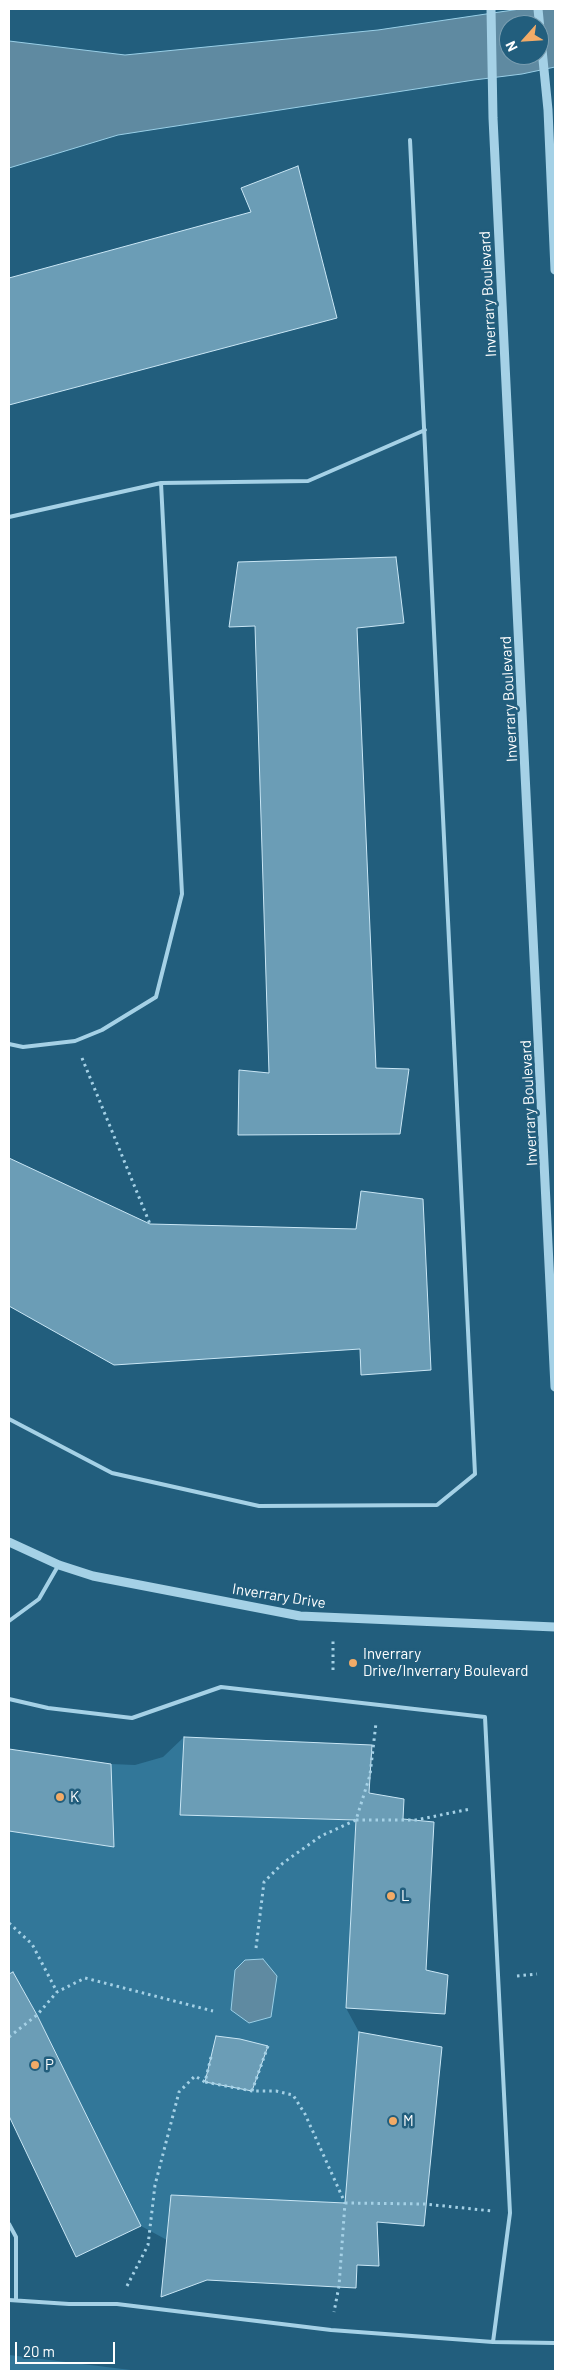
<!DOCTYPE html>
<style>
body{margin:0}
#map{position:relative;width:564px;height:2380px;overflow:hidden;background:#225e7d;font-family:Barlow,sans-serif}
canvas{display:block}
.frame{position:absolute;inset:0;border:10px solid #fff;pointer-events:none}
.north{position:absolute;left:499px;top:15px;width:50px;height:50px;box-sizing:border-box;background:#225e7d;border:1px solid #7a9eb1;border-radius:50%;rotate:244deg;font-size:14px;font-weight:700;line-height:20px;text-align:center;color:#fff}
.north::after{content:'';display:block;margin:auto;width:18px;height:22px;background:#f2ab67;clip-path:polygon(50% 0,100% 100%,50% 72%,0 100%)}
.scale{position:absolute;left:15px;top:2342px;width:100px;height:22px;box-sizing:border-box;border:2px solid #fff;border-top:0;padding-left:6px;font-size:15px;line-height:18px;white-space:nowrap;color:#fff;-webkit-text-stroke:4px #225e7d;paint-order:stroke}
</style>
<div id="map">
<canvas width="564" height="2380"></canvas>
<div class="frame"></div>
<div class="north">N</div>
<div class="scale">20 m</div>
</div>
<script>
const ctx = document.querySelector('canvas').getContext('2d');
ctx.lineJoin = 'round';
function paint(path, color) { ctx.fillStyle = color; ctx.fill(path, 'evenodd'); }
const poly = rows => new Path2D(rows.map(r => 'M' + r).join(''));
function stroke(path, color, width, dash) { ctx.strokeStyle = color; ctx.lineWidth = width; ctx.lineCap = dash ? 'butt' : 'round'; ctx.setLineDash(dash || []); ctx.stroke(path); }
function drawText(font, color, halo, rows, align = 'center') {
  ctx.font = font + ' Barlow,sans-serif'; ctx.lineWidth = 5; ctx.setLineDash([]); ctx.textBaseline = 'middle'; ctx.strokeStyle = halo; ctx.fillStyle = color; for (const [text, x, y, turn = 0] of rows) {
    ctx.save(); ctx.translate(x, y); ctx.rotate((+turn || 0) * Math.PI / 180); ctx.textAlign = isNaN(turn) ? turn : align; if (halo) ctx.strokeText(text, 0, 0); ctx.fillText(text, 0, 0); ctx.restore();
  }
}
const green = poly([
 [184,1737,181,1815,356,1820,346,2008,359,2032,345,2203,171,2195,167,2240,141,2226,37,2015,13,1973,9,1974,9,1831,113,1847,111,1764,135,1765,163,1757],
 [9,2355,139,2371,9,2371]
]);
const water = poly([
 [520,9,555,9,555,67,522,74,474,80,118,135,9,168,9,41,125,55,378,30,520,9],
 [509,25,539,25,539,55,509,55,509,25],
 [263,1959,277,1976,271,2017,249,2023,231,2010,235,1970,245,1960,263,1959]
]);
const building = poly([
 [298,166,337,318,9,405,9,278,251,212,241,188,298,166],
 [396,557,404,623,357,628,376,1068,409,1069,400,1134,238,1135,239,1070,269,1073,255,626,229,627,238,562,396,557],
 [9,1158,150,1224,356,1229,361,1191,423,1199,431,1370,361,1375,360,1349,114,1365,9,1306,9,1158],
 [184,1737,372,1745,369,1793,404,1799,403,1819,434,1822,426,1970,448,1975,445,2014,346,2008,356,1820,180,1815,184,1737],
 [9,1749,111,1764,114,1847,9,1831,9,1749],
 [13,1972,37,2015,141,2226,76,2257,9,2116,9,1974,13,1972],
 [359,2032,442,2047,424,2226,377,2222,379,2266,357,2265,356,2288,207,2280,161,2297,171,2195,345,2203,359,2032],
 [216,2036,240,2039,268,2046,252,2091,205,2082,216,2036]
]);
const path = poly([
 [82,1058,150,1224],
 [333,1670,333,1639],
 [356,1820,416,1820,470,1809],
 [9,1923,32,1944,57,1992],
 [256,1948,264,1882,283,1863,321,1836,356,1820,370,1775,376,1723],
 [517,1976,537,1974],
 [9,2037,37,2015,57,1992,85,1978,213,2011],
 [268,2046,252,2091,276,2091,293,2095,305,2114,345,2203,339,2286,334,2312],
 [211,2057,205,2082,252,2091],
 [345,2203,425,2204,492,2211],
 [127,2286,148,2245,155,2185,179,2092,195,2076,205,2082]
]);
const service = poly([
 [161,483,308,481,425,430],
 [9,517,161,483,182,894,156,997,102,1030,75,1041,23,1047,9,1044],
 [9,1419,112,1473,259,1506,437,1505,475,1474,410,140],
 [9,1621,39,1599,58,1566],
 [9,1699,48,1708,132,1718,221,1687,485,1717,510,2213,493,2342,331,2330,117,2304,69,2304,9,2300],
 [9,2224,16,2237,16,2300],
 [493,2342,555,2343]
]);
const tertiary = poly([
 [491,9,493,118,555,1387],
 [538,9,548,110,555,270],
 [9,1542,59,1565,93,1576,300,1616,555,1627]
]);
const markers = [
 [353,1663,5,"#f2ab67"],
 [60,1797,5,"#f2ab67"],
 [391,1896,5,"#f2ab67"],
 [35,2065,5,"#f2ab67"],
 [393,2121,5,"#f2ab67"]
];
const streetNames = [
 ["Inverrary Boulevard",488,294,-93],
 ["Inverrary Boulevard",509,699,-93],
 ["Inverrary Boulevard",529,1103,-93],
 ["Inverrary Drive",279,1596,9]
];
const poiNames = [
 ["Inverrary",363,1654],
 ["Drive/Inverrary Boulevard",363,1671],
 ["K",70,1797],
 ["L",401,1896],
 ["P",45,2065],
 ["M",403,2121]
];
paint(green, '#327799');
paint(water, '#5f8aa1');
stroke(water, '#99cfe7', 1);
paint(building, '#6b9db6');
stroke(building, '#c9e6f5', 1);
stroke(path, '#a5d1e6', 3, [2.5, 4]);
stroke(service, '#a5d1e6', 4);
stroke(tertiary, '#a5d1e6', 9);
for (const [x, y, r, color] of markers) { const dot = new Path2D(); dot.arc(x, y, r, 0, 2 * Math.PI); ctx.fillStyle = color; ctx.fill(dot); stroke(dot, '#225e7d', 2); }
drawText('15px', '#fff', '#225e7d', streetNames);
drawText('15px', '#fff', '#225e7d', poiNames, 'left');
</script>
